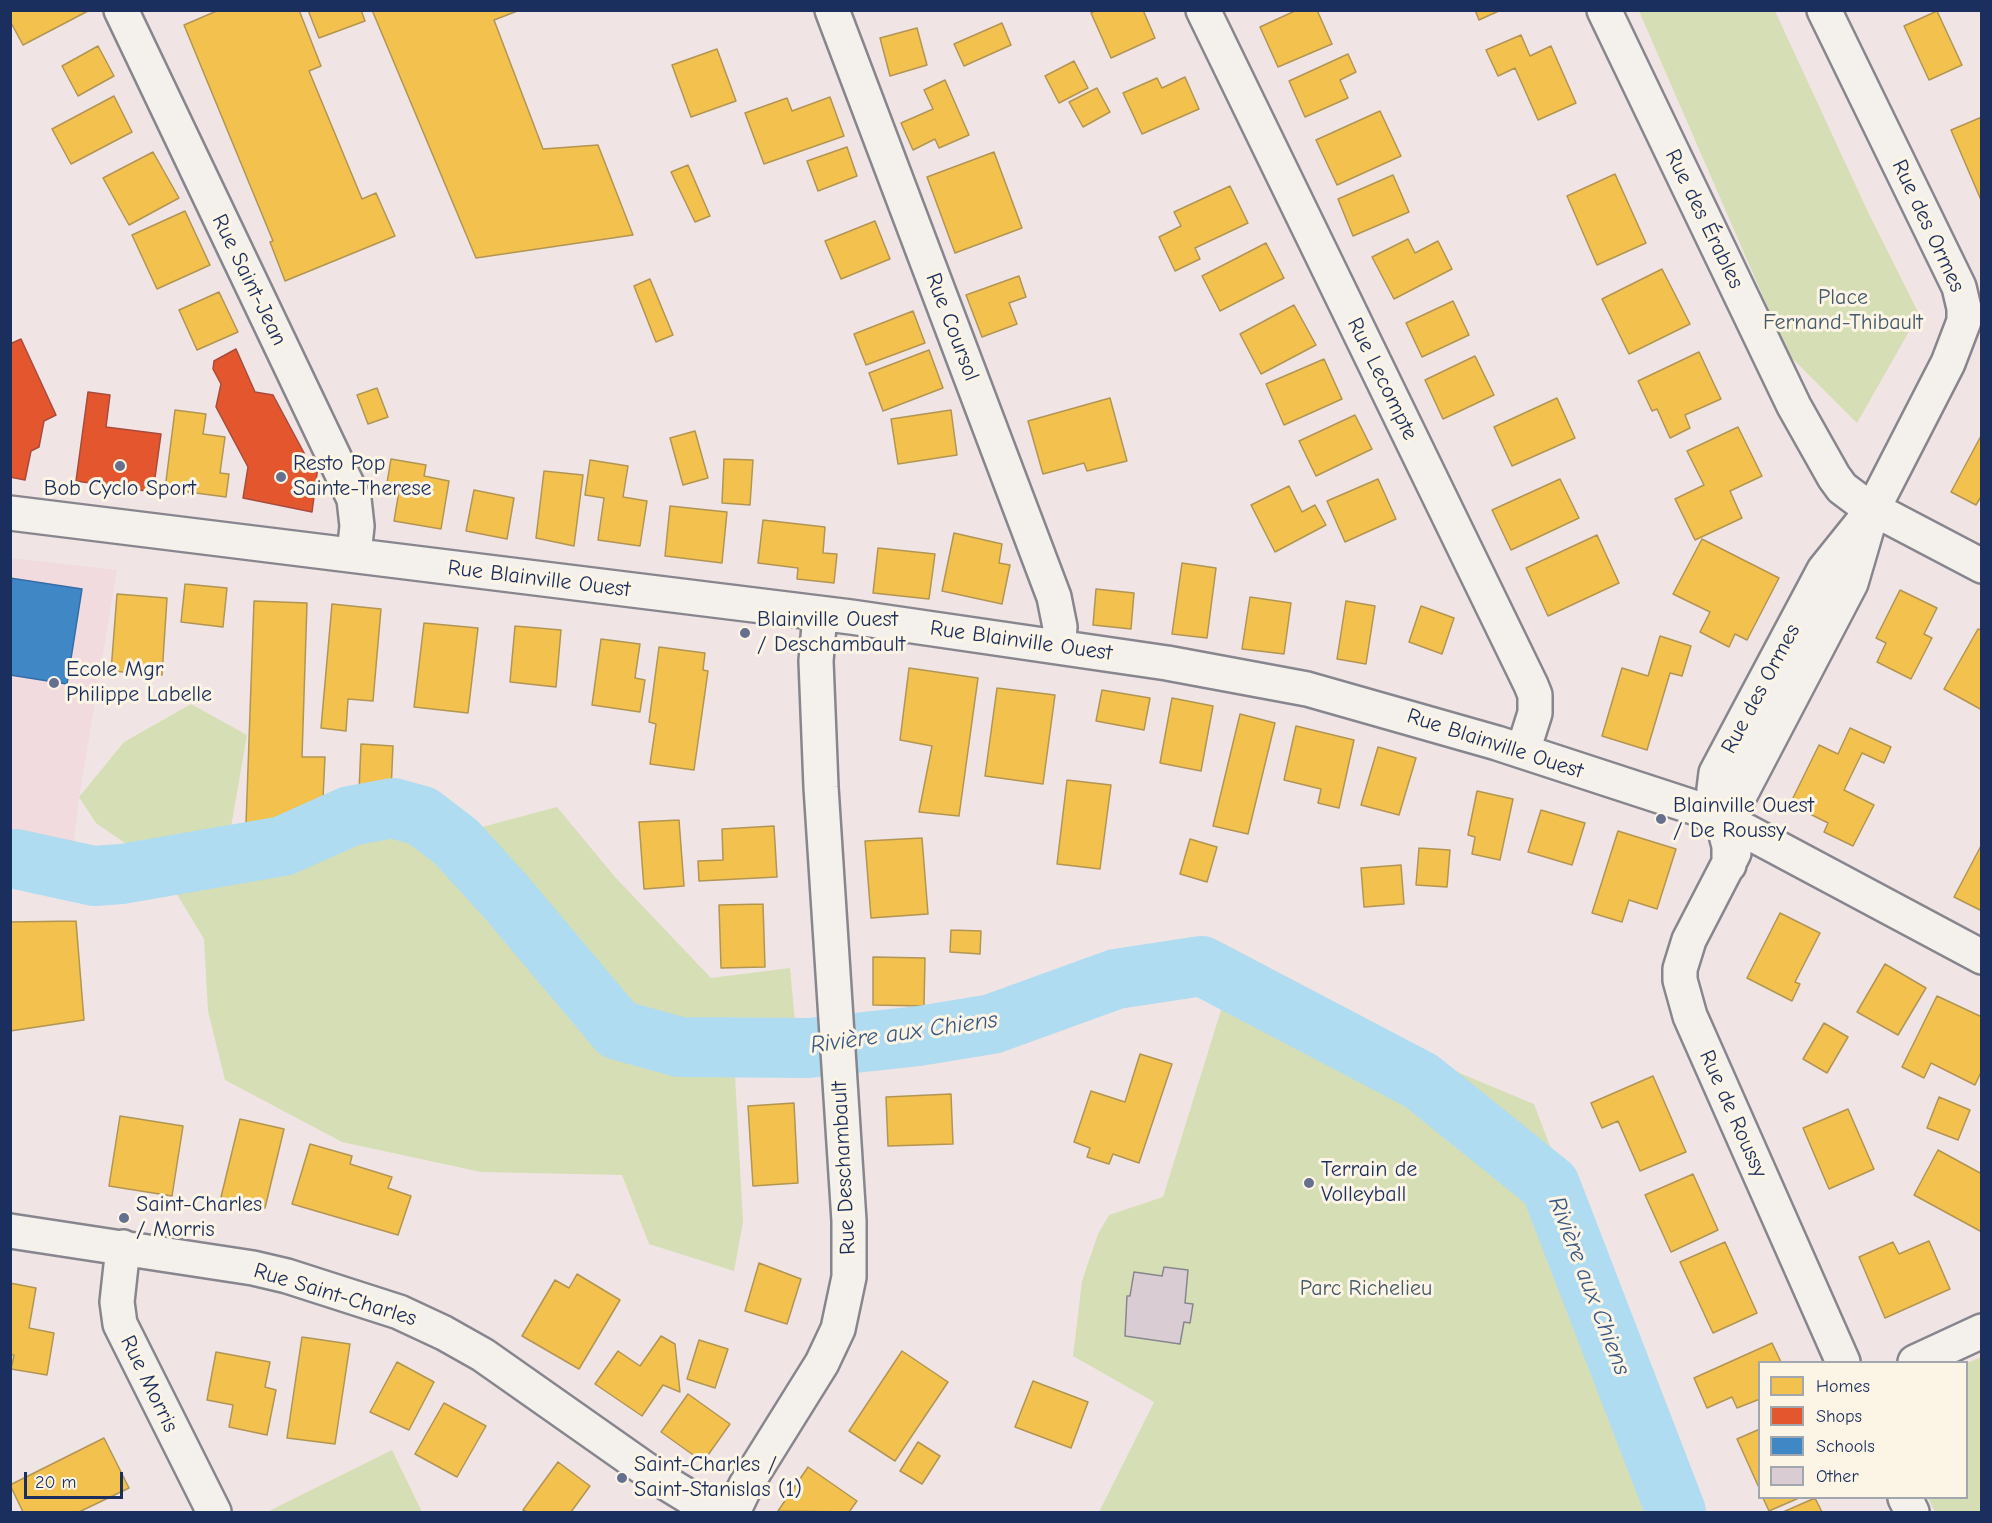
<!DOCTYPE html>
<meta charset="utf-8">
<style>
body{margin:0}
#map{position:relative;width:1992px;height:1523px;overflow:hidden;background:#f0e5e4;font-family:"Comic Neue",sans-serif}
canvas{display:block}
.frame{position:absolute;inset:0;border:12px solid #1b2f5e;pointer-events:none}
.legend{position:absolute;left:1758px;top:1361px;width:210px;height:138px;box-sizing:border-box;background:#fcf5e5;border:2px solid #a2a6af;margin:0;padding:8px 10px;list-style:none;font-size:18px;color:#1b2f5e}
.legend li{display:flex;align-items:center;gap:12px;height:30px}
.legend b{width:30px;border:2px solid #a2a6af}
.scale{position:absolute;left:24px;top:1472px;width:99px;height:27px;box-sizing:border-box;border:3px solid #1b2f5e;border-top:0;padding-left:8px;font-size:18px;line-height:21px;white-space:nowrap;color:#1b2f5e;-webkit-text-stroke:4px #fcf5e5;paint-order:stroke}
</style>
<div id="map">
<canvas width="1992" height="1523"></canvas>
<div class="frame"></div>
<ul class="legend">
<li><b style="height:16px;background:#f2c14e"></b>Homes</li>
<li><b style="height:16px;background:#e4572e"></b>Shops</li>
<li><b style="height:16px;background:#3f88c5"></b>Schools</li>
<li><b style="height:16px;background:#daccd3"></b>Other</li>
</ul>
<div class="scale">20 m</div>
</div>
<script>
const ctx = document.querySelector('canvas').getContext('2d');
ctx.lineJoin = 'round';
function paint(path, color) { ctx.fillStyle = color; ctx.fill(path, 'evenodd'); }
const poly = rows => new Path2D(rows.map(r => 'M' + r).join(''));
function stroke(path, color, width, dash) { ctx.strokeStyle = color; ctx.lineWidth = width; ctx.lineCap = dash ? 'butt' : 'round'; ctx.setLineDash(dash || []); ctx.stroke(path); }
function drawText(font, color, halo, rows, align = 'center') {
  ctx.font = font + ' "Comic Neue",sans-serif'; ctx.lineWidth = 6; ctx.setLineDash([]); ctx.textBaseline = 'middle'; ctx.strokeStyle = halo; ctx.fillStyle = color; for (const [text, x, y, turn = 0] of rows) {
    ctx.save(); ctx.translate(x, y); ctx.rotate((+turn || 0) * Math.PI / 180); ctx.textAlign = isNaN(turn) ? turn : align; if (halo) ctx.strokeText(text, 0, 0); ctx.fillText(text, 0, 0); ctx.restore();
  }
}
const built = poly([
 [11,558,117,570,79,797,73,848,11,841]
]);
const green = poly([
 [1639,11,1775,11,1868,212,1919,314,1857,423,1788,354],
 [191,704,247,735,231,827,322,851,357,796,415,799,482,827,557,807,615,877,711,978,790,968,799,1065,735,1076,743,1222,734,1271,649,1244,622,1175,481,1172,342,1142,225,1080,208,1011,204,939,161,868,96,823,79,797,124,742],
 [1231,978,1534,1104,1689,1512,1099,1512,1154,1402,1073,1356,1082,1281,1098,1234,1109,1215,1163,1197],
 [1981,1357,1981,1512,1935,1512,1928,1498,1966,1498,1967,1363],
 [392,1450,422,1512,267,1512]
]);
const homes = poly([
 [10,10,88,10,88,11,23,45,10,21,10,10],
 [219,10,299,10,321,66,309,71,362,199,376,193,395,236,285,281,270,242,273,241,184,25,219,10],
 [308,10,361,10,365,21,319,38,308,10],
 [372,10,520,10,494,20,543,149,598,145,633,235,476,258,372,10],
 [1096,10,1143,10,1155,38,1111,58,1091,13,1096,10],
 [1297,10,1317,10,1332,44,1278,67,1260,27,1297,10],
 [1475,10,1501,10,1479,20,1475,10],
 [1937,11,1962,65,1929,80,1904,26,1937,11],
 [1002,23,1011,45,964,66,954,44,1002,23],
 [917,28,927,65,890,76,880,38,917,28],
 [1521,35,1530,56,1551,46,1576,103,1538,120,1515,68,1498,76,1486,50,1521,35],
 [98,46,114,76,78,96,62,66,98,46],
 [717,49,736,101,691,117,672,65,717,49],
 [1348,54,1356,72,1340,80,1348,98,1305,117,1289,81,1348,54],
 [1074,61,1088,88,1059,103,1045,76,1074,61],
 [1185,77,1199,109,1142,134,1123,93,1157,78,1162,88,1185,77],
 [945,80,969,135,939,148,935,139,913,150,901,123,933,109,924,90,945,80],
 [1097,88,1110,112,1083,127,1069,102,1097,88],
 [114,96,132,132,71,164,52,129,114,96],
 [830,97,844,136,764,164,745,113,787,98,792,111,830,97],
 [1380,111,1401,156,1337,185,1316,140,1380,111],
 [1982,117,1982,200,1981,200,1951,130,1982,117],
 [847,147,857,176,818,191,807,161,847,147],
 [153,152,179,198,129,225,103,178,153,152],
 [994,152,1022,228,955,253,927,177,994,152],
 [688,165,710,216,695,222,671,172,688,165],
 [1615,174,1646,243,1597,265,1567,196,1615,174],
 [1393,175,1409,212,1353,236,1338,199,1393,175],
 [1230,186,1248,223,1195,248,1200,259,1175,271,1159,237,1181,226,1174,212,1230,186],
 [185,211,210,265,157,289,132,235,185,211],
 [875,221,890,259,841,279,825,241,875,221],
 [1408,239,1415,253,1438,241,1452,269,1394,299,1372,257,1408,239],
 [1266,243,1284,278,1220,311,1202,276,1266,243],
 [1662,269,1690,324,1629,354,1602,299,1662,269],
 [1019,276,1026,297,1009,303,1017,324,982,337,966,295,1019,276],
 [650,279,673,335,656,342,634,286,650,279],
 [219,292,238,332,197,350,179,310,219,292],
 [1453,301,1469,335,1422,357,1406,323,1453,301],
 [1294,305,1316,345,1261,374,1240,334,1294,305],
 [913,311,925,343,866,365,854,334,913,311],
 [929,350,943,388,883,411,869,373,929,350],
 [1699,352,1721,399,1685,415,1690,428,1670,438,1657,409,1652,411,1638,381,1699,352],
 [1475,356,1494,395,1443,419,1425,380,1475,356],
 [1324,359,1342,399,1284,425,1266,384,1324,359],
 [377,388,388,417,368,424,357,395,377,388],
 [1110,398,1127,461,1087,471,1084,463,1043,474,1028,421,1110,398],
 [1557,398,1575,438,1512,466,1494,427,1557,398],
 [175,410,206,414,203,434,225,437,220,473,229,474,226,497,165,489,175,410],
 [951,410,957,455,898,464,891,419,951,410],
 [1355,415,1372,449,1316,476,1299,441,1355,415],
 [1738,427,1762,476,1730,491,1742,518,1695,540,1675,499,1704,485,1687,451,1738,427],
 [695,431,708,478,683,485,670,438,695,431],
 [1982,434,1982,495,1976,505,1951,492,1982,434],
 [391,459,426,465,424,476,449,481,441,529,394,521,399,491,386,489,391,459],
 [724,459,753,460,750,505,722,503,724,459],
 [590,460,628,466,623,497,647,501,640,546,598,540,604,498,585,495,590,460],
 [544,471,583,475,574,546,536,538,544,471],
 [1378,479,1396,519,1345,542,1327,501,1378,479],
 [1560,479,1579,518,1511,550,1492,510,1560,479],
 [1289,486,1302,512,1315,505,1326,525,1275,552,1251,505,1289,486],
 [474,490,514,498,507,539,466,531,474,490],
 [670,506,727,512,722,563,665,556,670,506],
 [763,520,825,527,823,553,837,554,834,583,797,579,798,568,758,563,763,520],
 [954,533,1002,544,999,563,1010,565,1002,604,942,591,954,533],
 [1597,535,1619,583,1548,616,1526,568,1597,535],
 [1702,539,1779,578,1747,640,1735,634,1729,647,1700,632,1710,612,1673,594,1702,539],
 [878,548,935,554,929,599,873,593,878,548],
 [1182,563,1216,568,1207,638,1172,634,1182,563],
 [185,584,227,588,223,627,181,622,185,584],
 [1096,589,1134,593,1131,629,1093,625,1096,589],
 [1900,590,1937,608,1924,634,1932,638,1911,679,1877,662,1886,643,1876,638,1900,590],
 [117,594,167,598,162,675,111,671,117,594],
 [1250,597,1291,603,1284,654,1242,649,1250,597],
 [254,601,307,603,302,757,325,757,322,819,246,824,254,601],
 [1346,601,1375,606,1366,664,1337,659,1346,601],
 [332,604,381,609,373,701,348,699,346,731,321,728,332,604],
 [1421,606,1454,618,1442,654,1409,642,1421,606],
 [424,623,478,628,468,713,414,707,424,623],
 [515,626,561,630,556,687,510,682,515,626],
 [1978,629,1982,630,1982,710,1944,689,1978,629],
 [1660,636,1691,646,1682,676,1670,673,1647,750,1602,736,1622,668,1648,676,1660,636],
 [601,639,640,644,635,678,645,680,640,712,592,705,601,639],
 [659,647,705,653,703,670,708,671,694,770,650,764,656,724,649,722,659,647],
 [909,668,978,678,959,816,919,812,932,746,900,740,909,668],
 [997,688,1055,695,1043,784,985,776,997,688],
 [1102,690,1150,698,1144,730,1096,721,1102,690],
 [1172,698,1213,706,1201,771,1160,763,1172,698],
 [1240,714,1275,723,1248,834,1213,826,1240,714],
 [1296,726,1354,740,1339,808,1318,803,1321,789,1284,780,1296,726],
 [1850,728,1891,747,1884,763,1862,753,1844,790,1874,805,1853,846,1824,832,1828,823,1790,804,1819,745,1838,754,1850,728],
 [361,744,393,746,391,792,359,791,361,744],
 [1378,747,1416,758,1399,815,1361,805,1378,747],
 [1067,780,1111,785,1100,869,1057,864,1067,780],
 [1477,791,1513,799,1500,860,1472,854,1475,837,1468,835,1477,791],
 [1541,810,1585,823,1572,865,1528,852,1541,810],
 [679,820,684,886,644,889,639,822,679,820],
 [774,826,777,877,699,881,698,861,723,860,722,829,774,826],
 [1618,831,1676,849,1657,909,1629,900,1622,922,1592,913,1618,831],
 [922,838,928,914,871,918,865,841,922,838],
 [1190,839,1217,847,1207,882,1180,874,1190,839],
 [1982,844,1982,911,1954,897,1982,844],
 [1419,848,1450,850,1447,887,1416,885,1419,848],
 [1401,865,1404,904,1364,907,1361,868,1401,865],
 [763,904,765,967,721,968,719,905,763,904],
 [1780,913,1820,933,1795,982,1800,984,1792,1001,1747,978,1780,913],
 [76,921,84,1020,10,1031,10,922,76,921],
 [951,930,981,931,980,954,950,952,951,930],
 [873,957,925,958,924,1006,873,1005,873,957],
 [1885,964,1926,988,1898,1035,1857,1012,1885,964],
 [1937,996,1982,1017,1982,1070,1975,1085,1931,1063,1924,1078,1902,1067,1937,996],
 [1824,1023,1848,1037,1827,1073,1803,1059,1824,1023],
 [1140,1054,1172,1064,1139,1163,1113,1154,1109,1164,1087,1157,1090,1148,1074,1142,1091,1091,1125,1102,1140,1054],
 [1653,1076,1686,1152,1640,1171,1618,1121,1602,1128,1591,1103,1653,1076],
 [951,1094,953,1144,888,1146,886,1097,951,1094],
 [1939,1097,1970,1110,1958,1140,1927,1128,1939,1097],
 [794,1103,798,1183,753,1186,748,1106,794,1103],
 [1848,1109,1874,1169,1829,1189,1803,1128,1848,1109],
 [120,1116,183,1126,172,1196,109,1186,120,1116],
 [240,1119,284,1129,265,1208,221,1197,240,1119],
 [310,1144,352,1156,350,1164,392,1177,388,1188,411,1196,398,1235,292,1204,310,1144],
 [1938,1150,1982,1174,1982,1232,1914,1195,1938,1150],
 [1693,1174,1718,1230,1671,1252,1645,1195,1693,1174],
 [1929,1241,1950,1289,1885,1318,1859,1257,1893,1242,1899,1254,1929,1241],
 [1725,1242,1757,1313,1713,1333,1680,1262,1725,1242],
 [759,1263,801,1279,787,1324,745,1311,759,1263],
 [577,1274,620,1300,579,1369,522,1336,555,1280,569,1288,577,1274],
 [10,1283,36,1288,29,1328,54,1333,47,1375,11,1369,14,1355,10,1355,10,1283],
 [661,1336,675,1344,680,1392,663,1385,642,1416,595,1384,618,1351,640,1366,661,1336],
 [302,1337,350,1344,335,1444,287,1438,302,1337],
 [699,1340,728,1349,715,1388,687,1379,699,1340],
 [1772,1343,1781,1362,1760,1362,1760,1399,1737,1408,1732,1397,1707,1408,1694,1378,1772,1343],
 [902,1351,948,1382,895,1461,849,1431,902,1351],
 [216,1352,270,1362,265,1387,276,1390,267,1435,229,1427,233,1405,207,1400,216,1352],
 [397,1362,434,1382,409,1430,370,1412,397,1362],
 [1033,1381,1088,1402,1071,1448,1015,1427,1033,1381],
 [688,1394,730,1424,703,1462,661,1432,688,1394],
 [444,1403,486,1426,457,1477,415,1454,444,1403],
 [1760,1429,1760,1490,1737,1439,1760,1429],
 [104,1438,129,1488,79,1512,23,1512,10,1485,104,1438],
 [918,1442,940,1456,922,1484,900,1471,918,1442],
 [558,1462,590,1486,571,1512,527,1512,523,1510,558,1462],
 [808,1467,857,1501,849,1512,778,1511,808,1467],
 [1763,1498,1799,1498,1769,1511,1763,1498],
 [1815,1498,1822,1512,1783,1512,1815,1498]
]);
const shops = poly([
 [21,339,56,415,44,421,39,447,31,451,25,480,10,477,10,344,21,339],
 [236,349,255,392,273,395,310,464,318,466,312,512,243,498,248,467,216,407,221,384,213,369,214,361,236,349],
 [88,392,110,395,106,427,161,434,153,492,76,481,88,392]
]);
const schools = poly([
 [10,578,82,589,67,684,10,675,10,578]
]);
const river = poly([
 [16,859,94,876,122,874,283,846,350,816,393,808,422,816,456,842,506,897,618,1030,680,1047,809,1048,919,1036,992,1024,1116,979,1202,966,1421,1081,1550,1185,1676,1512]
]);
const building = poly([
 [1164,1267,1188,1270,1185,1303,1193,1304,1190,1323,1184,1322,1180,1344,1125,1336,1127,1296,1130,1296,1134,1272,1162,1276,1164,1267]
]);
const minor = poly([
 [121,10,354,499,357,526,354,555],
 [832,10,1054,597,1060,627,1058,646],
 [1203,10,1531,685,1535,695,1535,713,1523,751],
 [1604,10,1794,406,1834,477,1842,488,1862,503,1982,566],
 [10,513,851,617,1167,663,1307,689,1497,743,1696,808,1748,832,1982,957],
 [1729,865,1729,846,1714,789,1716,773,1824,570,1873,509,1948,363,1964,321,1964,308,1959,287,1824,10],
 [10,1231,253,1268,287,1276,399,1312,444,1333,483,1355,658,1478,714,1512],
 [123,1247,117,1302,120,1324,214,1512],
 [1843,1362,1690,1016,1680,980,1680,969,1689,940,1734,853,1734,817,1739,797,1851,583,1868,525],
 [1915,1362,1982,1331],
 [1905,1498,1912,1512],
 [733,1512,746,1485,822,1363,838,1329,849,1277,849,1221,821,787,816,661,820,614]
]);
const markers = [
 [120,466,6,"#666f8d"],
 [281,477,6,"#666f8d"],
 [745,633,6,"#666f8d"],
 [54,683,6,"#666f8d"],
 [1661,819,6,"#666f8d"],
 [1309,1183,6,"#666f8d"],
 [124,1218,6,"#666f8d"],
 [622,1478,6,"#666f8d"]
];
const streetNames = [
 ["Rue des Érables",1704,219,64],
 ["Rue des Ormes",1928,226,65],
 ["Rue Saint-Jean",249,280,64],
 ["Rue Coursol",952,327,69],
 ["Rue Lecompte",1382,379,64],
 ["Rue Blainville Ouest",539,579,7],
 ["Rue Blainville Ouest",1021,641,8],
 ["Rue des Ormes",1761,689,-62],
 ["Rue Blainville Ouest",1495,744,18],
 ["Rue de Roussy",1733,1114,66],
 ["Rue Deschambault",844,1168,-93],
 ["Rue Saint-Charles",335,1295,17],
 ["Rue Morris",149,1384,64]
];
const parkNames = [
 ["Place",1843,298],
 ["Fernand-Thibault",1843,323],
 ["Parc Richelieu",1366,1289]
];
const poiNames = [
 ["Resto Pop",293,464],
 ["Sainte-Therese",293,489],
 ["Bob Cyclo Sport",120,489,"center"],
 ["Blainville Ouest",757,620],
 ["/ Deschambault",757,645],
 ["Ecole Mgr",66,670],
 ["Philippe Labelle",66,695],
 ["Blainville Ouest",1673,806],
 ["/ De Roussy",1673,831],
 ["Terrain de",1321,1170],
 ["Volleyball",1321,1195],
 ["Saint-Charles",136,1205],
 ["/ Morris",136,1230],
 ["Saint-Charles /",634,1465],
 ["Saint-Stanislas (1)",634,1490]
];
const waterNames = [
 ["Rivière aux Chiens",904,1033,-8],
 ["Rivière aux Chiens",1589,1286,69]
];
paint(built, '#f1dbde');
paint(green, '#d6deb5');
paint(homes, '#f2c14e');
stroke(homes, '#b29553', 1.5);
paint(shops, '#e4572e');
stroke(shops, '#a84b3c', 1.5);
paint(schools, '#3f88c5');
stroke(schools, '#346da6', 1.5);
stroke(river, '#afdcf0', 60);
paint(building, '#daccd3');
stroke(building, '#87868e', 1.5);
stroke(minor, '#87868e', 38);
stroke(minor, '#f4f0eb', 33);
for (const [x, y, r, color] of markers) { const dot = new Path2D(); dot.arc(x, y, r, 0, 2 * Math.PI); ctx.fillStyle = color; ctx.fill(dot); stroke(dot, '#fcf5e5', 2); }
drawText('22px', '#1b2f5e', '#fcf5e5', streetNames);
drawText('22px', '#44596a', '#fcf5e5', parkNames);
drawText('22px', '#1b2f5e', '#fcf5e5', poiNames, 'left');
drawText('italic 24px', '#395984', '#fcf5e5', waterNames);
</script>
